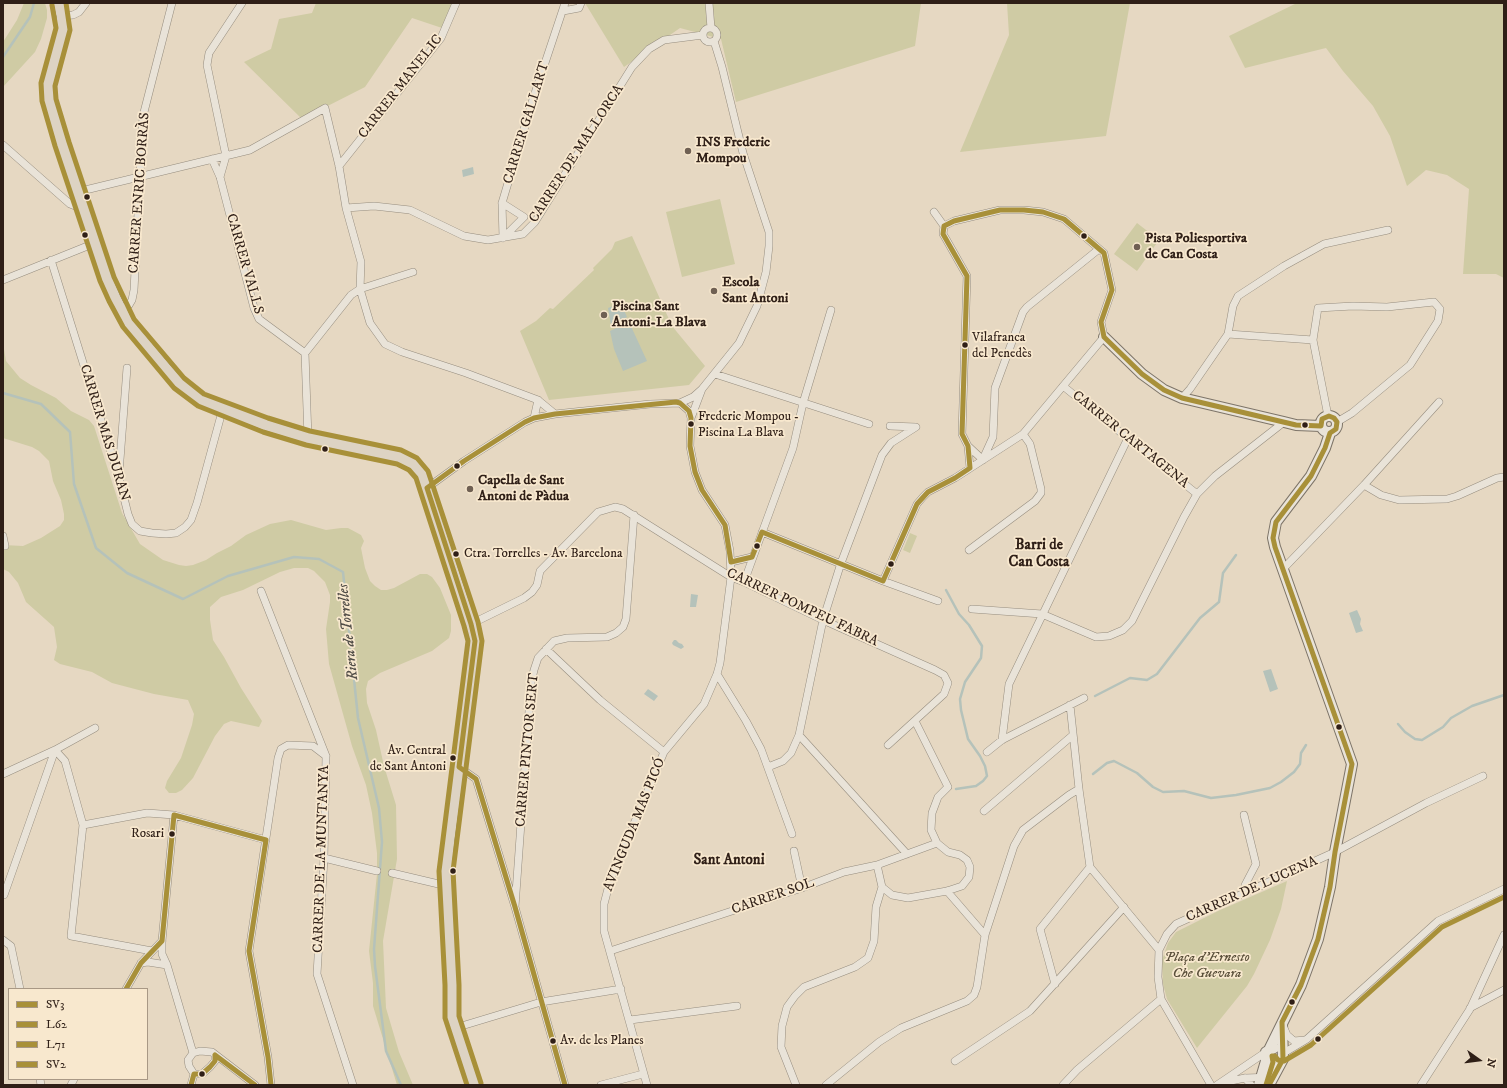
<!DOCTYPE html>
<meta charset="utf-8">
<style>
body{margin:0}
#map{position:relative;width:1507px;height:1088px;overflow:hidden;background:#e6d8c2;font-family:"IM FELL DW Pica",serif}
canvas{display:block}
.frame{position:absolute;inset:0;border:4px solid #2f1f17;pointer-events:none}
.legend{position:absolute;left:8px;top:988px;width:140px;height:92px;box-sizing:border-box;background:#f8e8ce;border:1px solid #a89885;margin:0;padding:5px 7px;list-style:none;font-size:12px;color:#2f1f17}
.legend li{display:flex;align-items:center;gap:8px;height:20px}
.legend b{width:20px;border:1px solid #a89885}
.north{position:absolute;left:1459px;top:1040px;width:40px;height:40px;-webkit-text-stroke:3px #f8e8ce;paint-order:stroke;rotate:104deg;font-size:11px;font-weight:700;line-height:16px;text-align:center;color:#2f1f17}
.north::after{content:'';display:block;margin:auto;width:14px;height:18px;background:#2f1f17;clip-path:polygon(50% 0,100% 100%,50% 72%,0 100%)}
</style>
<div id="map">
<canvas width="1507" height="1088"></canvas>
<div class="frame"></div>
<ul class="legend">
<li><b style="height:5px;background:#a89039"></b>SV3</li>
<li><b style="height:5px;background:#a89039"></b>L62</li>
<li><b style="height:5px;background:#a89039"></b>L71</li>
<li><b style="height:5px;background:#a89039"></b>SV2</li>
</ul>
<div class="north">N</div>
</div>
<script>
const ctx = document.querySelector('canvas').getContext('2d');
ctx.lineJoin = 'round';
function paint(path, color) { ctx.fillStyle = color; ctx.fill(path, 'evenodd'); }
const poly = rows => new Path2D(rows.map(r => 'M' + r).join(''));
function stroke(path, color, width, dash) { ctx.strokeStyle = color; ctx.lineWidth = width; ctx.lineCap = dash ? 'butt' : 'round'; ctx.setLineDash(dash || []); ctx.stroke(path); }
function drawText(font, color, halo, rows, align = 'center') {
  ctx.font = font + ' "IM FELL DW Pica",serif'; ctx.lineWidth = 3.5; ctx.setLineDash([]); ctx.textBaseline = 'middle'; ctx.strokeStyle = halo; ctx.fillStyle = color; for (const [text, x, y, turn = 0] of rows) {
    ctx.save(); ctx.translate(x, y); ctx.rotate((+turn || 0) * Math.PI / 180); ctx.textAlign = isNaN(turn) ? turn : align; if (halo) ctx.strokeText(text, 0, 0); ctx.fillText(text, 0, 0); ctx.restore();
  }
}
const green = poly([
 [24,3,45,3,47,10,47,18,41,39,35,52,3,87,3,42,17,20],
 [316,3,453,3,442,28,412,18,365,87,302,119,244,62,271,49,279,19,312,13],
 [585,3,921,3,915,46,736,102,721,39,680,28,624,67],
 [1007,3,1130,3,1106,136,960,152,1009,35],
 [1297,3,1504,3,1504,278,1496,274,1463,274,1469,189,1447,175,1426,170,1407,186,1390,136,1373,106,1343,71,1326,48,1245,68,1229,36],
 [720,199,735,264,682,277,666,212],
 [1137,223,1159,240,1137,271,1114,254],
 [632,236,672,326,705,366,689,385,549,400,520,331,536,321,550,308,553,309,594,270,593,268,612,249,615,242],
 [3,343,6,361,20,378,31,385,56,398,71,411,89,420,94,426,122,513,140,544,163,560,179,565,186,566,193,565,206,560,217,553,231,546,246,535,270,524,291,520,326,530,341,528,348,528,361,535,364,541,361,548,365,568,370,581,375,586,381,590,387,590,394,588,420,574,427,574,432,577,440,588,451,615,451,631,449,638,432,651,380,673,368,681,366,689,367,703,376,730,384,766,396,805,397,859,383,941,386,1008,399,1052,413,1085,397,1085,373,1006,373,983,369,951,377,874,377,853,372,813,366,785,352,746,329,664,326,629,330,602,330,595,325,582,314,571,308,568,294,568,280,572,243,590,221,597,210,607,210,620,213,640,224,657,241,688,262,721,259,727,231,721,224,724,215,736,193,778,182,790,176,793,169,793,165,788,167,781,181,758,192,725,194,714,188,700,154,694,112,683,92,672,60,664,54,660,57,647,54,627,26,602,18,583,9,572,3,569,3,545,23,546,41,538,60,526,64,520,64,514,61,500,53,481,49,461,39,451,32,447,3,438],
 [910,533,917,536,910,553,903,550],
 [1287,881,1281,909,1270,940,1254,974,1247,986,1197,1048,1167,999,1163,984,1162,960,1168,943,1176,932,1218,911]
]);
const water = poly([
 [473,167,474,174,463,177,462,170],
 [621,303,627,317,611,325,608,308],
 [629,322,647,361,623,371,614,349,610,331],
 [691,594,698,595,696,607,690,607],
 [1357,610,1361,619,1360,624,1363,631,1356,633,1349,613],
 [674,640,676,640,679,643,682,644,684,647,681,649,673,645,672,643],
 [1271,669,1278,689,1270,692,1263,671],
 [648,689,658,696,654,701,644,694]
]);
const stream = poly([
 [3,57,30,17,34,3],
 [3,393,41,404,70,432,74,484,96,548,127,573,183,599,228,576,294,557,319,559,343,572,358,718,379,808,382,842,374,949,375,966,386,1051,401,1085],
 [946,590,959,614,969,625,982,646,981,658,965,682,960,699,961,710,968,739,980,756,985,766,987,776,983,781,976,786,956,789],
 [1095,696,1130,678,1147,680,1157,674,1200,618,1219,602,1223,573,1236,555],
 [1398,724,1405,732,1415,739,1422,740,1443,727,1451,718,1472,706,1504,695],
 [1093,774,1107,763,1114,761,1137,773,1153,787,1163,792,1184,791,1211,798,1236,795,1270,788,1281,782,1294,772,1300,764,1301,753,1306,745]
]);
const street = poly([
 [709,3,711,28],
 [563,11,579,8,581,3],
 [62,16,73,15,79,12,86,3],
 '703 35a7 7 0 1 1 14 0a7 7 0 1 1-14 0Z',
 [3,145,70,204,83,209],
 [212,159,220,177,254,308,259,319,305,353],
 [339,166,441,38,456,3],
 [220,177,226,156,207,65,209,53,242,3],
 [77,192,250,150,325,108,339,166,346,208,361,262,360,289,370,323,385,344,402,352,466,373,538,400,555,414],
 [502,203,524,217,503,238],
 [346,208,374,206,410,210,464,236,488,240,523,234,535,222,632,67,649,49,664,40,703,35],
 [934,212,944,226,943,234,946,239,967,276,962,434,968,446,970,468],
 [503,238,502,203,534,96,565,3],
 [51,260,119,478,128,514,132,524,140,531,152,533,166,534,176,533,185,527,191,520,197,503,223,408],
 [3,280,95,243],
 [122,310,129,305,132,300,134,290,143,116,172,3],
 [1228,334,1313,340],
 [715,374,869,424],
 [1063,386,1197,494],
 [1182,398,1190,389,1228,334,1233,306,1238,296,1284,266,1324,244,1388,230],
 [680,403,693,397,702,389,739,343,757,306,766,272,769,246,769,232,743,153,722,67,714,41],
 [680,403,689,411,691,418],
 [1328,416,1313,340,1318,308,1353,306,1387,307,1434,302,1440,309,1438,321,1410,365,1352,413,1337,422],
 [534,418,538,400],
 [308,438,305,353,351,295,360,289,413,272],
 [968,446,983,460],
 [983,459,993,437,995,388,1023,312,1027,307,1099,249],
 [119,473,127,368],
 [1364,485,1381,495,1399,500,1447,499,1457,496,1497,478,1504,477],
 [427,488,464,461,525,422,534,418,555,414,650,404,680,403],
 [762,532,883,581,938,601],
 [3,536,5,546],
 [969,550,1035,501,1041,493,1041,489,1030,444,1023,434],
 [731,562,752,557],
 [1283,569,1364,485,1439,402],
 [883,581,917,504,923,497,928,492,955,478,1023,434,1104,337,1101,322,1112,290,1104,253,1064,219,1043,212,1024,210,1000,210,954,221,944,226],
 [744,582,793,448,803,403,831,310],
 [261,591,326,756,324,858,317,974,353,1085],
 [972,609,1042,614,1096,637,1109,636,1123,630,1132,621,1184,517,1197,494,1215,476,1284,422],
 [471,624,524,598,532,592,537,585,540,571,598,512,615,507,623,509,731,577,744,582,823,620,935,670,944,675,948,683,944,694,888,745],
 [546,649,600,700,664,752],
 [717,674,746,721,761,749,792,834],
 [1070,705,1079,789,1090,867,1159,950,1158,977,1161,999,1211,1085],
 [799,735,907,854],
 [1002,740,1009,684,1128,438],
 [55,750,65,761,83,825,71,936,152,951],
 [987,752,1002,740,1084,698],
 [459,767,476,779,515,907,565,1085],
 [768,767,783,761,791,753,799,735,823,620,841,563,882,455,891,443,916,427,890,426],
 [3,774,55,750,95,728],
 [984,811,1073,735],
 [174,815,162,941,162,954,167,965,193,1053],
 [1244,815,1256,864,1245,885,1245,892],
 [83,825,147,813,174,815,266,840],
 [794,851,802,888],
 [324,858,377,871],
 [392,873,447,886],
 [882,887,892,895,908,898,947,891,962,886,969,877,970,867,967,860,960,855,948,852,937,843,931,830,932,813,938,797,948,787,915,721],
 [947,891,985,935],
 [4,895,55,750],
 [515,907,531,683,534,670,538,658,554,641,567,638,607,637,616,633,623,627,626,619,634,515],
 [3,940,11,946,20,989],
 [1159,950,1167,934,1176,924,1335,852,1426,803,1483,776],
 [610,951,802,888,844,872,877,865,937,843],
 [141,963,148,962,167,965],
 [1055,984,1040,929,1090,867],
 [126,989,141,963,162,941],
 [1470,1008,1504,990],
 [630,1020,737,1006],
 [455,1028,541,1002,621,989],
 [1284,1028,1287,1035,1294,1041,1305,1040],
 [1282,1054,1307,1039,1438,921,1504,889],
 [955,1061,1030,1011,1124,907],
 [194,1074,202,1074,210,1067,215,1061,215,1055],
 [1245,1078,1251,1085],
 [40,1079,41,1085],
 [1226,1082,1245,1078,1273,1077],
 [71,1085,74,1079],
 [191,1085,194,1074,189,1066,188,1060,193,1053,200,1051,212,1052,255,1085],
 [271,1085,268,1057,249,951,278,758,281,749,288,745,313,746,326,756],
 [601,1085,643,1074],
 [647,1085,604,931,604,904,610,881,664,752,704,704,717,674,720,663,731,577,730,551,725,525,702,490,695,472,690,446,691,418,702,389],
 [796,1085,781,1047,782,1026,787,1007,795,996,804,987,855,967,868,958,874,941,876,907,882,887,877,865],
 [826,1085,879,1042,901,1028,967,1001,974,995,977,987,985,935,1014,846,1023,830,1069,795,1079,789],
 [1063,1085,1077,1070,1161,999],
 [1217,1085,1266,1052],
 [1421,1085,1470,1009,1504,935]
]);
const secondary = poly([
 [1104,337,1142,374,1164,390,1182,398,1284,422,1296,425,1321,426],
 '1321 424a8 8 0 1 1 16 0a8 8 0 1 1-16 0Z',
 [1274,1048,1266,1052,1266,1061,1272,1066,1280,1064],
 [1269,1050,1301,985,1318,939,1330,887,1335,852,1352,764,1275,547,1273,538,1276,522,1311,476,1325,448,1330,433],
 [1259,1085,1266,1061],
 [1269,1085,1283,1059,1282,1024]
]);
const primary = poly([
 [59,3,62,16,63,29,50,76,48,85,49,100,62,144,107,279,115,298,128,323,167,370,179,383,201,400,266,425,308,438,399,457,413,464,422,474,457,583,471,624,475,641,459,767,449,840,446,871,452,985,452,1017,474,1085]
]);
const bus1 = poly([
 [126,989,141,963,162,941,174,815,266,840,249,951,268,1057,271,1085],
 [215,1055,255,1085],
 [191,1085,194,1074,202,1074,210,1067,215,1061,215,1055],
 [565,1085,515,907,476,779,459,767,475,641,471,624,427,488,464,461,525,422,534,418,555,414,676,402,680,403,689,411,691,418,690,446,695,472,702,490,725,525,731,562,752,557,762,532,883,581,917,504,928,492,955,478,970,468,968,446,962,434,967,276,943,234,944,226,954,221,1000,210,1024,210,1043,212,1064,219,1104,253,1112,290,1101,322,1104,337,1142,374,1164,390,1182,398,1296,425,1321,426,1322,419,1329,416,1334,418,1337,422,1336,429,1330,433,1325,448,1311,476,1276,522,1273,538,1275,547,1352,764,1335,852,1330,887,1318,939,1301,985,1282,1022,1283,1059,1269,1085]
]);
const bus2 = poly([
 [52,5,56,28,41,83,42,101,55,146,100,281,109,301,123,327,174,388,198,406,263,432,306,445,397,464,409,470,416,478,464,626,468,641,439,871,445,985,445,1018,467,1085]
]);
const bus3 = poly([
 [66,3,70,30,55,86,56,99,69,142,114,277,134,319,184,378,204,394,268,418,310,431,401,450,417,458,428,471,478,622,482,641,453,871,459,985,459,1016,481,1083]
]);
const bus4 = poly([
 [1266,1085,1273,1062,1272,1056,1275,1056,1278,1060,1284,1061,1311,1045,1442,927,1504,897]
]);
const markers = [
 [688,151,4,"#6f6053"],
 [87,197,3.5,"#2f1f17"],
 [85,235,3.5,"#2f1f17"],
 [1084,236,3.5,"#2f1f17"],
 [1137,247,4,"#6f6053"],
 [714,291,4,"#6f6053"],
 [604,315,4,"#6f6053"],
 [965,345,3.5,"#2f1f17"],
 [691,424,3.5,"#2f1f17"],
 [1305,425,3.5,"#2f1f17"],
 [325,449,3.5,"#2f1f17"],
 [457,466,3.5,"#2f1f17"],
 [470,489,4,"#6f6053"],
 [757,546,3.5,"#2f1f17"],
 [456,554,3.5,"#2f1f17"],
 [891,564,3.5,"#2f1f17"],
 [1339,727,3.5,"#2f1f17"],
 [453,758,3.5,"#2f1f17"],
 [172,834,3.5,"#2f1f17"],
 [453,871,3.5,"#2f1f17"],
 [1292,1002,3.5,"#2f1f17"],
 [1318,1039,3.5,"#2f1f17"],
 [553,1041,3.5,"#2f1f17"],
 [202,1074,3.5,"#2f1f17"]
];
const busNames = [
 ["Vilafranca",972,338],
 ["del Penedès",972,354],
 ["Frederic Mompou -",698,417],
 ["Piscina La Blava",698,433],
 ["Ctra. Torrelles - Av. Barcelona",464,554],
 ["Av. Central",446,751,"right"],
 ["de Sant Antoni",446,767,"right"],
 ["Rosari",164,834,"right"],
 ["Av. de les Planes",560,1041]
];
const streetNames = [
 ["CARRER MANELIC",401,87,-52],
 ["CARRER GALLART",527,123,-73],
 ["CARRER DE MALLORCA",577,154,-57],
 ["CARRER ENRIC BORRÀS",140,193,-86],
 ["CARRER VALLS",244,264,74],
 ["CARRER MAS DURAN",104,433,73],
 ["CARRER CARTAGENA",1130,440,39],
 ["CARRER POMPEU FABRA",802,608,25],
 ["CARRER PINTOR SERT",528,750,-85],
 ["AVINGUDA MAS PICÓ",635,825,-68],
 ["CARRER DE LA MUNTANYA",322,859,-88],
 ["CARRER DE LUCENA",1252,890,-24],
 ["CARRER SOL",773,897,-19]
];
const poiNames = [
 ["INS Frederic",696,143],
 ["Mompou",696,159],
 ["Pista Poliesportiva",1145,239],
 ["de Can Costa",1145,255],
 ["Escola",722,283],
 ["Sant Antoni",722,299],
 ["Piscina Sant",612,307],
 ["Antoni-La Blava",612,323],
 ["Capella de Sant",478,481],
 ["Antoni de Pàdua",478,497]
];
const parkNames = [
 ["Plaça d'Ernesto",1207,958],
 ["Che Guevara",1207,974]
];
const neighbourhoodNames = [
 ["Barri de",1039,546],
 ["Can Costa",1039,563],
 ["Sant Antoni",729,861]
];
const waterNames = [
 ["Riera de Torrelles",349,632,-96]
];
paint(green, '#cfcba4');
paint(water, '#b5c2ba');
stroke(stream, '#b5c2ba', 2.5);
stroke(street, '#968d7f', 8);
stroke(secondary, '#7d7468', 12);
stroke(primary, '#7d7468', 12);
stroke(street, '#e9e3d8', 7);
stroke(secondary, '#e9e3d8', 10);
stroke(primary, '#ddd3c3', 11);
stroke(bus1, '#a89039', 5);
stroke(bus2, '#a89039', 5);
stroke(bus3, '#a89039', 5);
stroke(bus4, '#a89039', 5);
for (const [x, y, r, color] of markers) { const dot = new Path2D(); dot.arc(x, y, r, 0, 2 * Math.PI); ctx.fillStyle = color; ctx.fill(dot); stroke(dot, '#f8e8ce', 1.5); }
drawText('13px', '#2f1f17', '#f8e8ce', busNames, 'left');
drawText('14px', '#2f1f17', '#f8e8ce', streetNames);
drawText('bold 14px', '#2f1f17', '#f8e8ce', poiNames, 'left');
drawText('italic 14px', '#5a4f3a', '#f8e8ce', parkNames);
drawText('bold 15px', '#2f1f17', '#f8e8ce', neighbourhoodNames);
drawText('italic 15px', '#514d47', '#f8e8ce', waterNames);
</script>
